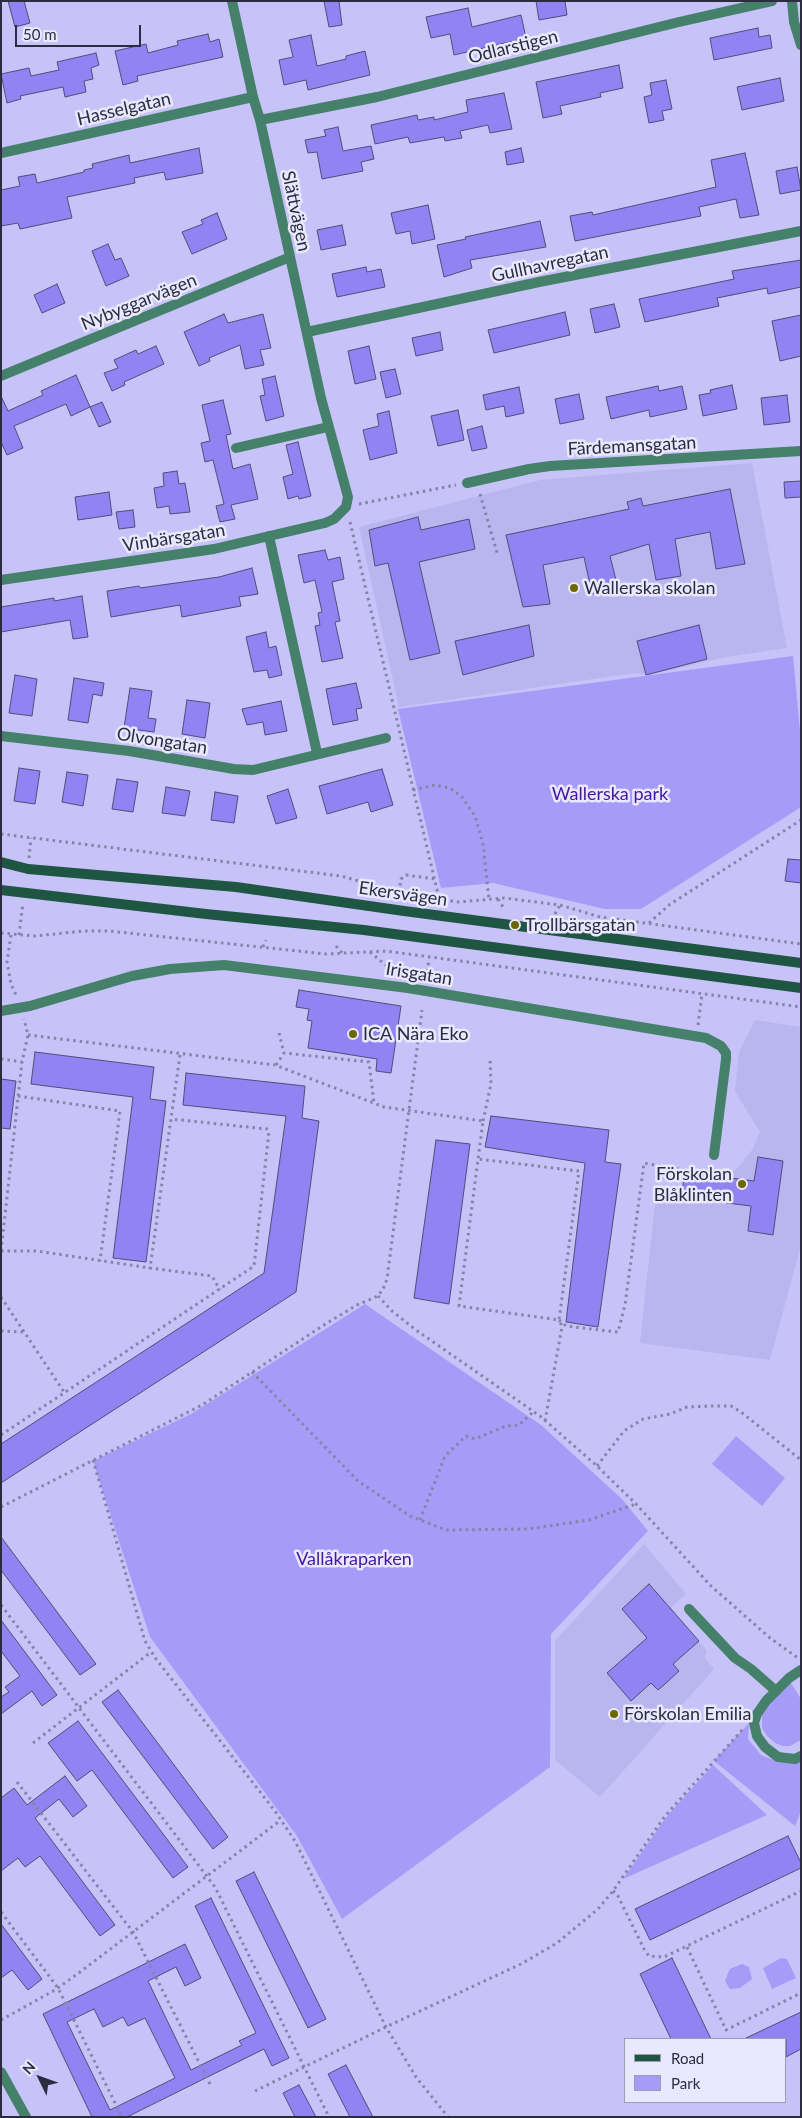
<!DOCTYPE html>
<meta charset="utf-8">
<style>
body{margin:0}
#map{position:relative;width:802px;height:2118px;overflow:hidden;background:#c7c3f8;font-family:Lato,sans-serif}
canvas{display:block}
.frame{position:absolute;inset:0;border:2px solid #2d2b3f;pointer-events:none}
.legend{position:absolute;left:624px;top:2038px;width:162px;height:65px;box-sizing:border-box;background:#e9e8fe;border:1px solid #9e9cb2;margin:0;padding:6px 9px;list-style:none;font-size:15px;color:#2d2b3f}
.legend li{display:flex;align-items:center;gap:10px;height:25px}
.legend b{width:25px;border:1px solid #9e9cb2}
.north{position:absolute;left:15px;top:2053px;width:50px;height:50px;-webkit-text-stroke:4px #e9e8fe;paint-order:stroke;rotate:312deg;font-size:14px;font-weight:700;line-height:20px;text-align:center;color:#2d2b3f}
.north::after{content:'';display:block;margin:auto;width:18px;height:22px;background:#2d2b3f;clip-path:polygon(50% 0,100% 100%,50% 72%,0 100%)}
.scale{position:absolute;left:15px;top:25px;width:126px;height:22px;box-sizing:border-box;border:2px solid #2d2b3f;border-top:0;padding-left:6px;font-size:15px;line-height:18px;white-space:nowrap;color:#2d2b3f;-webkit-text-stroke:4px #e9e8fe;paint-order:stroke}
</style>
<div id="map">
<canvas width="802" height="2118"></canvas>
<div class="frame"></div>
<ul class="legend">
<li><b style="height:6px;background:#1f5543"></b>Road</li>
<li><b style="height:14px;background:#a69cf7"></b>Park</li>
</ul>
<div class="north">N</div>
<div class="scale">50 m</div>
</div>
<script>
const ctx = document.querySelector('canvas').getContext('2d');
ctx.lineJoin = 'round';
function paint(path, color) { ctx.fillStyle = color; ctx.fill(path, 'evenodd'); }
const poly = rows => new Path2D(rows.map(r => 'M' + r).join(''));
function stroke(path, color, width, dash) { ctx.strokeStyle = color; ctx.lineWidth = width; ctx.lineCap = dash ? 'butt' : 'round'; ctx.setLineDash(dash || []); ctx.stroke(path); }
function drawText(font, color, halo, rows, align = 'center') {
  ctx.font = font + ' Lato,sans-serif'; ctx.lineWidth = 5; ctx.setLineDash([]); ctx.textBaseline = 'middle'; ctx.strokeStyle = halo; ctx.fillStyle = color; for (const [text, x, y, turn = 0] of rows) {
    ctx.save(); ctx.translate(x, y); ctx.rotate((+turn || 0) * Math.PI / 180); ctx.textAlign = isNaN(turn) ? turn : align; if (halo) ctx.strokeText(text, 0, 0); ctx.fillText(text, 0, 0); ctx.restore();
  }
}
const built = poly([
 [752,463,787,648,721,658,649,675,635,673,399,707,359,527,540,480],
 [755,1020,801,1027,801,1245,770,1360,640,1343,656,1193,681,1197,685,1172,705,1175,706,1167,735,1171,752,1150,760,1132,735,1091,739,1052],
 [644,1544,686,1594,671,1608,707,1651,705,1658,714,1669,600,1797,555,1760,555,1641]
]);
const green = poly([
 [793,656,801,742,801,807,641,909,605,909,493,883,441,888,398,709],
 [365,1304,541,1425,622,1499,648,1531,551,1634,550,1767,342,1919,297,1836,150,1637,93,1461,191,1414],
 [736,1436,785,1478,762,1506,712,1464],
 [791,1683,801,1699,801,1740,790,1746,783,1746,775,1743,767,1736,762,1728,762,1715,764,1709],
 [749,1723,748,1739,761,1755,779,1762,801,1759,801,1811,795,1826,714,1761],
 [713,1765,767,1815,623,1879,667,1816],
 [781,1958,787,1959,796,1978,772,1989,763,1968],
 [742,1964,749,1967,752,1979,740,1988,730,1989,725,1981,728,1973,730,1969]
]);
const building = poly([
 [8,1,24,1,30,23,15,27,8,1],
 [324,1,339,1,342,25,329,27,324,1],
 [536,1,565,1,567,15,539,20,536,1],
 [468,8,472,27,521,15,526,38,454,55,450,34,431,38,426,17,468,8],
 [758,28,759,37,770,35,772,48,714,60,710,38,758,28],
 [208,34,210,42,219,39,223,57,137,76,138,81,123,85,115,51,146,44,148,53,178,45,177,41,208,34],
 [311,35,317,66,346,59,346,56,365,51,370,75,308,90,306,80,284,85,279,60,293,57,289,40,311,35],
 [96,53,99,65,91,68,93,79,84,81,86,92,65,97,63,87,20,96,21,99,7,103,1,74,29,68,31,76,59,70,57,62,96,53],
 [619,65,623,88,600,93,601,97,560,106,562,114,543,118,536,82,619,65],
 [780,78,784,101,742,110,737,87,780,78],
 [666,80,672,109,662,111,664,120,649,123,644,97,652,95,650,83,666,80],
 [504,93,512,129,490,133,488,125,460,131,462,138,445,141,444,137,410,143,408,137,375,144,371,125,417,115,418,120,434,117,434,120,468,112,466,100,504,93],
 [338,127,343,151,371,146,374,159,361,162,363,171,322,179,317,152,308,153,305,140,326,136,324,130,338,127],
 [199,148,203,173,166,180,164,172,134,178,135,183,67,197,72,218,20,229,18,223,1,226,1,190,20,186,18,177,35,174,37,183,84,172,84,170,93,168,92,164,129,155,130,163,199,148],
 [521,148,524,162,507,165,505,152,521,148],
 [745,153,759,215,740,218,736,199,699,207,701,216,575,241,570,216,592,212,593,215,716,187,711,160,745,153],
 [797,167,801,190,780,194,776,171,797,167],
 [428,205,435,239,412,244,410,231,396,234,391,213,428,205],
 [217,213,227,239,192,254,182,232,203,224,201,220,217,213],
 [540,221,546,247,470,260,472,268,444,277,437,245,466,239,465,237,540,221],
 [342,225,346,245,321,250,317,230,342,225],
 [108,244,115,260,121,258,129,276,106,286,92,251,108,244],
 [801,260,801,287,768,294,767,288,717,298,719,306,645,322,639,299,734,279,732,271,801,260],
 [366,267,367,272,381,269,385,287,337,297,332,274,366,267],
 [57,284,65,303,42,313,34,295,57,284],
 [614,304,620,327,595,333,590,309,614,304],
 [565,312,570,335,494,353,488,330,565,312],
 [224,314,228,323,263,314,271,348,260,350,264,365,245,369,240,345,209,358,210,361,199,366,184,332,224,314],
 [801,315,801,356,780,361,772,321,801,315],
 [440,332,443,350,416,356,412,338,440,332],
 [156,346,164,364,124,382,125,385,112,391,104,373,118,368,114,360,136,350,138,354,156,346],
 [369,346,376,379,355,384,348,351,369,346],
 [395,369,401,394,386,398,380,372,395,369],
 [76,375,90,407,102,402,111,422,99,427,90,407,71,416,66,404,14,426,23,448,7,455,1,442,1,396,8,411,43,395,41,391,76,375],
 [275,376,284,416,266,421,260,396,265,395,262,379,275,376],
 [732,385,737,409,703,416,699,395,711,393,710,390,732,385],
 [658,386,659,391,682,386,687,409,650,417,649,410,611,419,606,397,658,386],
 [519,387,524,413,506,417,504,406,486,410,483,395,519,387],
 [579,394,584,419,560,424,555,399,579,394],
 [787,395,790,422,764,425,761,398,787,395],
 [223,400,231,434,226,435,233,469,250,464,258,499,231,505,235,519,220,522,216,506,224,504,213,460,205,462,201,443,210,441,202,405,223,400],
 [458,410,464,440,438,446,431,416,458,410],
 [389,411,397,453,370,460,363,430,379,426,377,414,389,411],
 [482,426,487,448,472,451,467,430,482,426],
 [298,442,311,496,299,499,298,496,288,499,283,477,293,474,286,445,298,442],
 [177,471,179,484,185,483,190,512,170,514,169,506,157,508,154,488,164,486,163,473,177,471],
 [801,481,801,497,785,498,784,482,801,481],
 [730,489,745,564,716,569,710,532,675,539,681,576,656,580,649,544,610,556,618,588,592,594,584,557,543,565,550,604,523,607,506,535,629,509,627,502,641,498,643,506,730,489],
 [109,492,112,515,78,520,75,497,109,492],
 [133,510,135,527,119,529,116,512,133,510],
 [418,517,421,530,469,519,475,549,419,562,440,653,410,660,388,563,375,566,369,530,418,517],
 [325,550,328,560,340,557,344,579,332,582,340,621,335,622,343,658,322,662,315,626,320,625,318,613,322,612,315,580,304,583,298,555,325,550],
 [252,568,258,594,239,597,241,606,182,617,180,605,111,617,107,591,139,586,140,588,219,577,252,568],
 [82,596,88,637,73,639,70,620,1,632,1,607,54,598,54,601,82,596],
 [529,625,534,656,463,675,455,641,529,625],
 [699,625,707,659,646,675,637,641,699,625],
 [266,632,269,648,276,646,282,675,269,678,267,670,254,672,246,637,266,632],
 [15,675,37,679,32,716,9,713,15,675],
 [74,678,104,683,102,696,93,694,88,723,68,720,74,678],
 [356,683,362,708,356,709,358,720,333,725,326,689,356,683],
 [130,688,152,691,148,718,156,719,154,732,124,728,130,688],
 [187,700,210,703,205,738,182,734,187,700],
 [281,701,287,731,265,735,263,722,247,725,242,709,281,701],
 [19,768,40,771,35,804,14,801,19,768],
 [382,769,393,805,371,812,368,802,327,814,319,786,382,769],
 [67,772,88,775,83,806,62,802,67,772],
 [117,779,138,782,133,812,112,809,117,779],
 [166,787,190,791,185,816,162,813,166,787],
 [288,789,297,818,276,824,267,796,288,789],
 [215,792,238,796,234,823,211,820,215,792],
 [788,859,801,860,801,883,785,881,788,859],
 [299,990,401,1006,391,1073,376,1071,377,1059,308,1048,312,1021,307,1020,309,1009,296,1007,299,990],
 [35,1052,154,1067,150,1099,166,1101,146,1262,113,1258,133,1097,31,1084,35,1052],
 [186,1073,305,1086,302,1118,319,1121,296,1292,1,1483,1,1444,264,1273,286,1116,183,1105,186,1073],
 [1,1079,16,1081,10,1129,1,1128,1,1079],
 [491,1116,609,1130,605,1162,621,1164,598,1327,566,1322,585,1163,485,1147,491,1116],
 [436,1140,470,1144,449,1304,414,1298,436,1140],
 [758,1157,783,1161,773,1235,748,1231,751,1206,681,1197,685,1172,754,1181,758,1157],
 [1,1537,96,1664,80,1675,1,1570,1,1537],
 [649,1584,699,1641,673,1664,679,1671,665,1684,658,1690,651,1683,631,1701,607,1673,647,1638,622,1609,649,1584],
 [1,1620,57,1695,42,1706,32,1691,1,1714,1,1697,9,1692,5,1687,20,1676,1,1651,1,1620],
 [118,1690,228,1837,213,1849,102,1702,118,1690],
 [78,1721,188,1867,173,1878,92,1770,77,1781,48,1743,78,1721],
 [65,1776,87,1806,73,1817,59,1799,35,1818,115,1925,100,1936,40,1856,25,1867,18,1858,1,1871,1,1798,14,1788,27,1805,65,1776],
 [788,1836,801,1863,801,1868,650,1940,635,1909,788,1836],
 [254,1872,326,2019,308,2028,236,1881,254,1872],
 [211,1898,289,2058,272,2066,264,2049,127,2117,92,2117,43,2014,185,1944,201,1978,185,1986,176,1967,148,1981,191,2070,242,2045,239,2041,256,2033,195,1906,211,1898],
 [94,2009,103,2027,123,2017,128,2026,145,2018,175,2078,110,2110,67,2022,94,2009],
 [1,1924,42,1979,28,1990,12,1970,1,1978,1,1924],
 [672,1958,711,2039,671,2039,640,1974,672,1958],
 [801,2012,801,2049,786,2057,786,2039,744,2039,801,2012],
 [346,2065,373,2117,350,2117,328,2074,346,2065],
 [299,2085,316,2117,295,2117,283,2093,299,2085]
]);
const path = poly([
 [480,494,498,556],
 [359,504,456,485],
 [350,522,438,894],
 [413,790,435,785,450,788,462,797,475,816,483,844,489,900],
 [1,834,341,876,409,895,459,902,504,898,560,905,600,917,801,944],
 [29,858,31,838],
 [399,892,401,879,406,875,435,879],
 [498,899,503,907],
 [555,914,560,905],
 [649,923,669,905,801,820],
 [1,933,35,936,84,931,109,931,326,954,386,951,801,1007],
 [11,935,7,962,11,984,17,997],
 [19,935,23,903],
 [336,946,342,953],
 [263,947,266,940],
 [370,952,394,972],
 [426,978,429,960],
 [698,1025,702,994],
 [279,1033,284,1053,369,1062,374,1103],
 [28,1035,275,1065,384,1107,483,1121,459,1306,559,1320,579,1171,478,1159],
 [419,1035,448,1039],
 [180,1055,150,1268,212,1276,220,1290],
 [1,1059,22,1062],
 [276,1065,284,1053],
 [18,1096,120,1111,100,1261],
 [483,1121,491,1084,490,1057],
 [1,1251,22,1062,28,1035,24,1019],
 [1,1251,37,1251,150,1268],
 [378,1296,392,1311,416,1330,540,1416,597,1466,636,1504,711,1586,770,1638,798,1658],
 [1,1297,64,1392],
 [559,1320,566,1326,618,1332,625,1305,644,1163,679,1169],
 [1,1331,24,1332],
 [252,1372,358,1481,410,1516,446,1530,528,1529,589,1520,636,1504],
 [545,1421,562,1327,560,1321],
 [1,1435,254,1266,269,1131,267,1129,171,1119],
 [93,1460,145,1641,156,1659,275,1811,295,1841,386,2027,416,2077,448,2117],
 [597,1466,624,1431,643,1419,670,1414,687,1407,710,1406,731,1406,741,1412,801,1460],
 [1,1507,202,1405,327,1323,357,1305,378,1296,383,1289,387,1279,422,1010],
 [420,1520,445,1456,466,1436,475,1439,506,1426,519,1425,533,1412],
 [1,1605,215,1887,329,2117],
 [33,1743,151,1652],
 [17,1782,133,1932,211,2086],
 [613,1891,617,1894,644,1949,649,1956,664,1957,801,1891],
 [1,1912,58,1988,122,2117],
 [687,1947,726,2030,801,1993],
 [1,2020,55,1990,76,1975,281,1820],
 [255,2091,386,2027,521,1964,557,1943,598,1909,613,1891,665,1816,743,1729]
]);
const service = poly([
 [689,1609,735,1658,751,1669,776,1691]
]);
const minor = poly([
 [792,1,794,22,801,45],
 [260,120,377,97,679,22,772,1],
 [1,153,253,97],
 [307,332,539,282,801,231],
 [1,376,290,257],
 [236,448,328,427],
 [467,483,529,469,550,466,801,451],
 [269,536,317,753],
 [1,580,214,549,325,523,334,519,346,507,348,497,321,398,260,120,253,97,232,1],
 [1,736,129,751,234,769,253,770,386,738],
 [1,1011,30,1006,132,976,170,969,224,965,408,988,706,1038,721,1046,726,1053,726,1059,714,1155],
 [801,1670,789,1678,766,1701,757,1714,754,1723,757,1736,765,1747,778,1757,795,1759,801,1756],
 [1,2072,26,2117]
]);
const secondary = poly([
 [1,862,28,869,236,887,404,911,801,963],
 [1,890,206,914,364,930,801,988]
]);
const markers = [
 [574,588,5,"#6b6800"],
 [515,925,5,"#6b6800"],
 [353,1034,5,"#6b6800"],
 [742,1184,5,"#6b6800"],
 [614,1714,5,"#6b6800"]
];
const streetNames = [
 ["Odlarstigen",513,47,-14],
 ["Hasselgatan",124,109,-13],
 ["Slättvägen",296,211,78],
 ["Gullhavregatan",550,264,-12],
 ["Nybyggarvägen",139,302,-22],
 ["Färdemansgatan",632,446,-3],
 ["Vinbärsgatan",174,538,-9],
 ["Olvongatan",162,741,9],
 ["Ekersvägen",403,894,8],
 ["Irisgatan",419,974,9]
];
const poiNames = [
 ["Wallerska skolan",584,588],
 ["Trollbärsgatan",525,925],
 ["ICA Nära Eko",363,1034],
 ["Förskolan",732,1174,"right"],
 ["Blåklinten",732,1195,"right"],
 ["Förskolan Emilia",624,1714]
];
const parkNames = [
 ["Wallerska park",610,794],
 ["Vallåkraparken",354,1559]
];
paint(built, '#b9b5ef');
paint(green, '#a69cf7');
paint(building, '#9282f2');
stroke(building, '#514d7a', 1);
stroke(path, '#8683aa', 3, [2.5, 4]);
stroke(service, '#44806a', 10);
stroke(minor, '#44806a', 10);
stroke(secondary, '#1f5543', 10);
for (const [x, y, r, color] of markers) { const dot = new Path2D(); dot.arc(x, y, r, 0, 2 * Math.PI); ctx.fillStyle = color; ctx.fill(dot); stroke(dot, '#e9e8fe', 2); }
drawText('18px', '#2d2b3f', '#e9e8fe', streetNames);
drawText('18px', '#2d2b3f', '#e9e8fe', poiNames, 'left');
drawText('18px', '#43189d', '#e9e8fe', parkNames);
</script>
